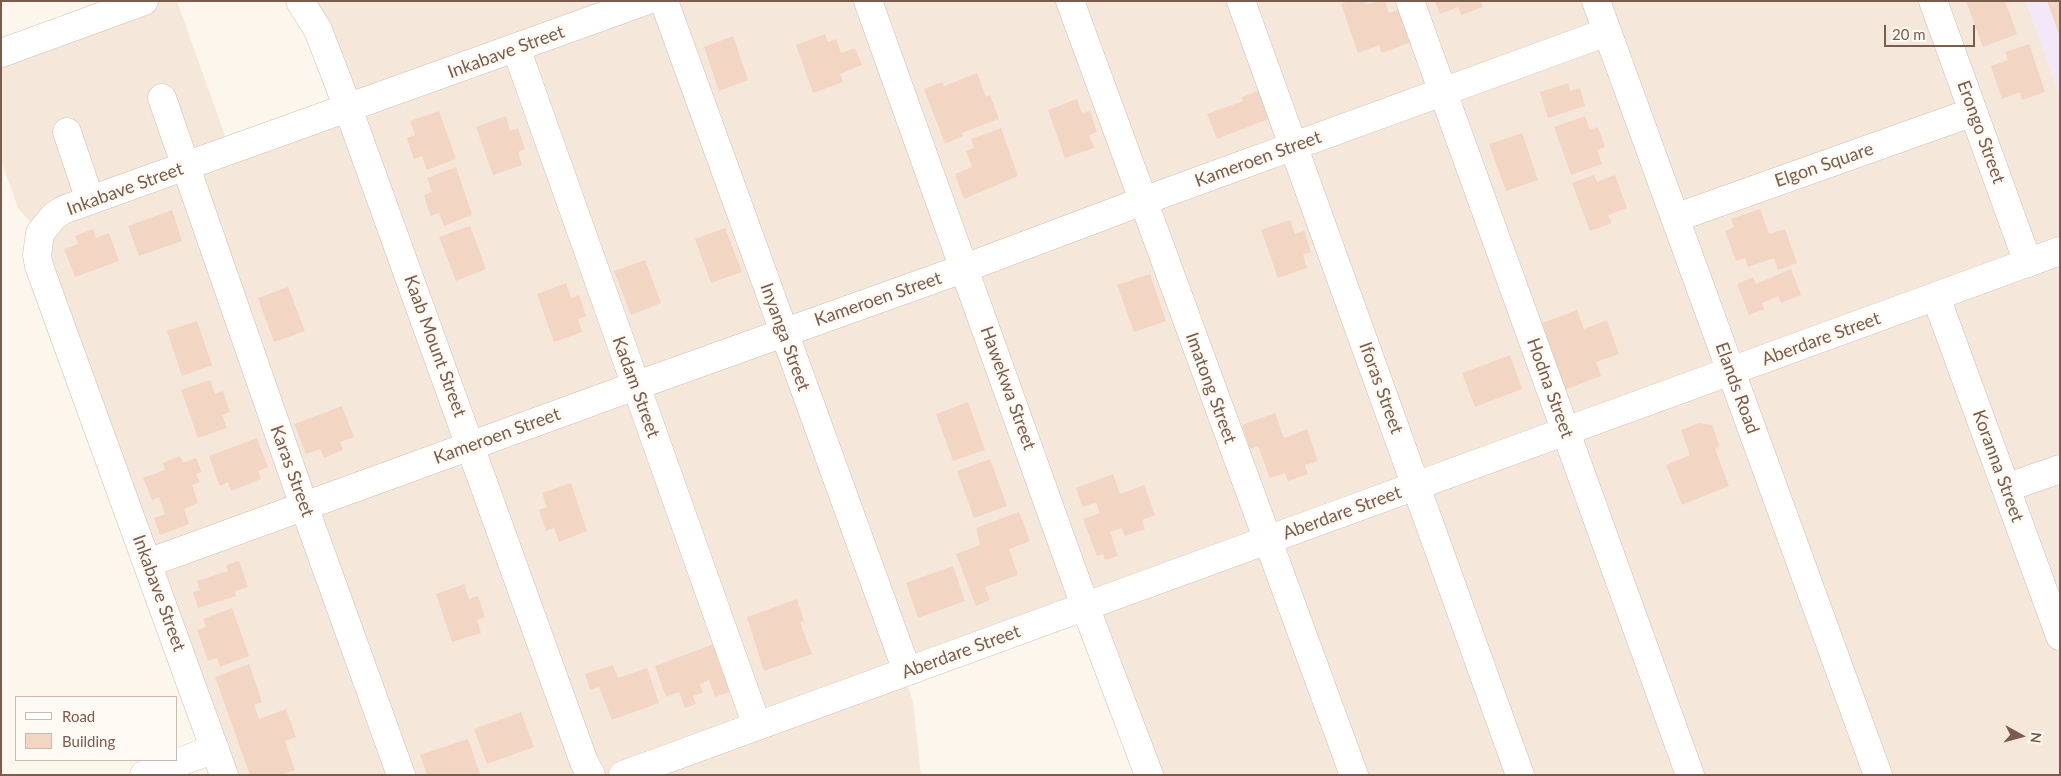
<!DOCTYPE html>
<style>
body{margin:0}
#map{position:relative;width:2061px;height:776px;overflow:hidden;background:#fdf6ec;font-family:Lato,sans-serif}
canvas{display:block}
.frame{position:absolute;inset:0;border:2px solid #7a5c4d;pointer-events:none}
.legend{position:absolute;left:15px;top:696px;width:162px;height:65px;box-sizing:border-box;background:#fffaf3;border:1px solid #cabbb1;margin:0;padding:6px 9px;list-style:none;font-size:15px;color:#7a5c4d}
.legend li{display:flex;align-items:center;gap:10px;height:25px}
.legend b{width:25px;border:1px solid #cabbb1}
.north{position:absolute;left:1996px;top:711px;width:50px;height:50px;-webkit-text-stroke:4px #fffaf3;paint-order:stroke;rotate:97deg;font-size:14px;font-weight:700;line-height:20px;text-align:center;color:#7a5c4d}
.north::after{content:'';display:block;margin:auto;width:18px;height:22px;background:#7a5c4d;clip-path:polygon(50% 0,100% 100%,50% 72%,0 100%)}
.scale{position:absolute;left:1884px;top:25px;width:91px;height:22px;box-sizing:border-box;border:2px solid #7a5c4d;border-top:0;padding-left:6px;font-size:15px;line-height:18px;white-space:nowrap;color:#7a5c4d;-webkit-text-stroke:4px #fffaf3;paint-order:stroke}
</style>
<div id="map">
<canvas width="2061" height="776"></canvas>
<div class="frame"></div>
<ul class="legend">
<li><b style="height:6px;background:#fff"></b>Road</li>
<li><b style="height:14px;background:#f3d5c3"></b>Building</li>
</ul>
<div class="north">N</div>
<div class="scale">20 m</div>
</div>
<script>
const ctx = document.querySelector('canvas').getContext('2d');
ctx.lineJoin = 'round';
function paint(path, color) { ctx.fillStyle = color; ctx.fill(path, 'evenodd'); }
const poly = rows => new Path2D(rows.map(r => 'M' + r).join(''));
function stroke(path, color, width, dash) { ctx.strokeStyle = color; ctx.lineWidth = width; ctx.lineCap = dash ? 'butt' : 'round'; ctx.setLineDash(dash || []); ctx.stroke(path); }
function drawText(font, color, halo, rows, align = 'center') {
  ctx.font = font + ' Lato,sans-serif'; ctx.lineWidth = 5; ctx.setLineDash([]); ctx.textBaseline = 'middle'; ctx.strokeStyle = halo; ctx.fillStyle = color; for (const [text, x, y, turn = 0] of rows) {
    ctx.save(); ctx.translate(x, y); ctx.rotate((+turn || 0) * Math.PI / 180); ctx.textAlign = isNaN(turn) ? turn : align; if (halo) ctx.strokeText(text, 0, 0); ctx.fillText(text, 0, 0); ctx.restore();
  }
}
const residential = poly([
 [153,1,177,1,229,147,350,103,314,1,2026,1,2060,95,2060,775,1144,775,1084,609,904,675,913,702,921,775,223,775,39,232,18,208,1,160,1,57]
]);
const education = poly([
 [2026,1,2060,1,2060,95]
]);
const building = poly([
 [1349,1,1364,1,1365,4,1385,1,1389,13,1400,9,1411,42,1382,53,1379,45,1358,53,1341,4],
 [1435,1,1480,1,1483,7,1461,15,1458,7,1440,14],
 [1966,1,2005,1,2017,34,1983,47],
 [2047,1,2060,1,2060,37],
 [825,34,828,42,836,39,841,53,855,48,862,65,840,74,843,82,813,93,796,45],
 [733,36,748,80,719,91,704,47],
 [2029,44,2045,92,2022,100,2020,92,2002,99,1991,66,2008,60,2005,52],
 [977,73,986,97,990,95,999,119,962,133,963,136,945,144,924,89,942,82,944,86],
 [1568,83,1570,91,1580,88,1585,106,1548,118,1540,92],
 [1260,90,1271,118,1217,139,1207,114,1243,101,1242,97],
 [1077,99,1082,113,1090,111,1097,132,1089,135,1094,148,1065,158,1048,110],
 [439,111,456,159,427,170,422,156,414,159,407,138,415,135,410,121],
 [506,116,510,131,518,128,525,149,518,152,522,165,493,175,476,127],
 [1585,116,1590,130,1598,127,1605,147,1597,150,1602,164,1571,175,1554,127],
 [1001,128,1018,176,964,199,955,174,972,167,966,151,974,148,971,139],
 [1522,133,1538,180,1506,191,1489,144],
 [456,167,472,215,444,226,439,213,431,216,427,206,424,195,432,192,427,178],
 [1594,175,1597,182,1615,175,1627,208,1608,215,1612,223,1590,231,1572,183],
 [1760,209,1769,234,1785,229,1797,263,1778,270,1774,258,1748,267,1745,258,1736,261,1725,231,1734,227,1731,219],
 [172,210,182,241,139,256,128,226],
 [1290,220,1295,234,1304,231,1311,252,1303,255,1307,268,1278,278,1261,230],
 [470,226,486,269,456,281,439,237],
 [725,228,742,272,711,283,695,239],
 [93,229,96,238,109,233,119,261,75,277,64,249,78,244,75,236],
 [645,260,661,303,631,315,614,271],
 [1791,269,1801,295,1781,303,1778,296,1762,303,1764,309,1749,315,1737,284,1753,277,1756,284],
 [1150,274,1166,321,1134,332,1117,285],
 [566,283,571,298,579,295,586,316,578,319,582,332,554,342,537,294],
 [288,287,305,331,274,342,258,298],
 [1577,310,1584,329,1607,320,1619,354,1596,362,1601,376,1564,390,1542,323],
 [197,321,212,365,182,376,167,331],
 [1510,355,1522,389,1475,407,1462,373],
 [210,380,215,394,223,391,230,412,222,415,227,428,198,438,181,390],
 [968,402,985,450,953,461,936,414],
 [342,406,354,437,340,442,343,450,324,458,320,449,306,454,294,424],
 [1275,413,1284,438,1307,429,1318,461,1305,465,1308,474,1288,481,1285,473,1270,478,1258,446,1250,449,1242,425],
 [1699,423,1712,425,1720,447,1715,449,1729,486,1682,505,1666,465,1690,455,1681,430],
 [257,438,268,467,258,471,261,479,231,491,228,482,220,486,209,456],
 [180,456,183,463,196,458,202,472,196,474,200,482,192,485,198,503,184,509,189,524,160,535,154,518,165,514,159,497,152,500,143,478,165,470,163,463],
 [990,459,1007,506,974,518,957,471],
 [1113,474,1120,494,1144,485,1155,515,1142,520,1145,529,1125,536,1121,528,1110,532,1118,556,1105,560,1103,554,1097,556,1083,519,1100,513,1096,502,1083,507,1076,488],
 [571,483,587,531,559,542,554,528,546,531,539,510,547,507,542,493],
 [1019,512,1030,541,1009,549,1018,575,985,587,990,600,976,606,956,554,980,545,976,528],
 [239,561,248,587,235,591,236,596,198,608,193,592,200,590,197,581,228,571,226,565],
 [953,566,965,601,918,618,906,583],
 [464,584,469,599,478,596,485,617,477,620,481,633,452,642,436,594],
 [797,599,804,621,800,622,812,654,764,671,747,617],
 [232,608,249,656,220,667,217,658,208,661,197,630,206,627,203,619],
 [714,644,732,691,715,697,709,680,700,684,703,693,693,696,696,704,685,708,679,692,666,697,655,666],
 [249,664,262,702,254,705,259,719,286,709,296,737,285,741,295,770,281,775,250,775,215,677],
 [613,665,618,678,647,668,659,703,612,720,599,687,590,690,585,674],
 [521,712,534,747,487,764,474,729],
 [468,739,480,774,427,775,420,755]
]);
const minor = poly([
 [300,1,318,30,348,108,584,762,591,775],
 [664,1,907,671],
 [868,1,1085,606,1149,775],
 [1070,1,1354,775],
 [1241,1,1520,775],
 [1410,1,1690,775],
 [1933,1,2028,263],
 [516,48,757,726],
 [1,53,144,1],
 [162,98,304,506,401,775],
 [67,132,90,200],
 [1675,218,1973,112],
 [1936,297,2060,636],
 [2006,488,2060,469],
 [148,563,635,386,965,268,1143,201,1607,32],
 [144,775,215,749],
 [224,775,39,266,37,255,40,233,54,216,63,210,645,1],
 [623,775,2060,251]
]);
const tertiary = poly([
 [1596,1,1878,775]
]);
const streetNames = [
 ["Inkabave Street",506,52,-20],
 ["Erongo Street",1981,132,70],
 ["Kameroen Street",1258,159,-20],
 ["Elgon Square",1824,165,-19],
 ["Inkabave Street",125,189,-20],
 ["Kameroen Street",878,299,-19],
 ["Inyanga Street",785,337,70],
 ["Aberdare Street",1821,339,-20],
 ["Kaab Mount Street",435,346,70],
 ["Kadam Street",636,387,70],
 ["Hawekwa Street",1008,388,70],
 ["Imatong Street",1211,388,70],
 ["Iforas Street",1381,388,70],
 ["Hodna Street",1550,388,70],
 ["Elands Road",1737,388,70],
 ["Kameroen Street",497,436,-20],
 ["Koranna Street",1998,466,70],
 ["Karas Street",292,471,70],
 ["Aberdare Street",1342,513,-20],
 ["Inkabave Street",159,593,70],
 ["Aberdare Street",961,652,-20]
];
paint(residential, '#f5e8da');
paint(education, '#f3e8fa');
paint(building, '#f3d5c3');
stroke(minor, '#d1beb0', 29);
stroke(tertiary, '#d1beb0', 29);
stroke(minor, '#fff', 28);
stroke(tertiary, '#fff', 28);
drawText('18px', '#7a5c4d', '#fffaf3', streetNames);
</script>
